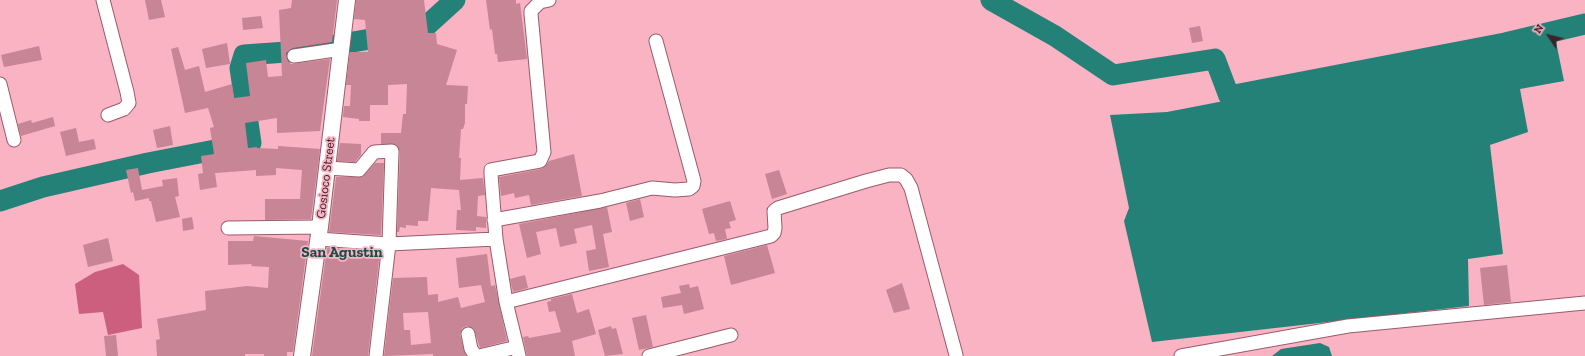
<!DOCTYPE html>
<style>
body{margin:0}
#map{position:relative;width:1585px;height:356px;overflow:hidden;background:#f9b3c3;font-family:"Zilla Slab",serif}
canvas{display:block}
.north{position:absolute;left:1529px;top:16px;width:40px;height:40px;-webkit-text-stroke:3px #f9b3c3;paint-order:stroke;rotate:305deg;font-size:11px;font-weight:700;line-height:16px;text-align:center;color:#3d2228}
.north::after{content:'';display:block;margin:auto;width:14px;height:18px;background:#3d2228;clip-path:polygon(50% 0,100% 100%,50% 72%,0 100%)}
</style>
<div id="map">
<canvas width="1585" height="356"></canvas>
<div class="north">N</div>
</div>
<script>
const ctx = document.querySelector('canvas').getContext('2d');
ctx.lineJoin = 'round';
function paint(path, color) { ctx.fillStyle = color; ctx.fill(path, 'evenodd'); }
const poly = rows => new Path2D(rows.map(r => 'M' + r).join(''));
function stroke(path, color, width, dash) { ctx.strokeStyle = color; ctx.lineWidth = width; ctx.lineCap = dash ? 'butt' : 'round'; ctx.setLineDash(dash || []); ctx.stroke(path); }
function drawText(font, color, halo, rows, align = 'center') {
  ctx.font = font + ' "Zilla Slab",serif'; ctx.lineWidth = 3.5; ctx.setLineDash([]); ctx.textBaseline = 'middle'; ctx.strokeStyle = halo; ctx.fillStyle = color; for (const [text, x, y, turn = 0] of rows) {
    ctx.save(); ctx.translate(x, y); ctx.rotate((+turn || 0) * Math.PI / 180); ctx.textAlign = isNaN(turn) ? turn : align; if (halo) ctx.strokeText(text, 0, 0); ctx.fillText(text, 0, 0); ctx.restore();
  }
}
const forest = poly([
 [123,264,139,275,142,328,108,335,103,312,79,314,75,284,95,272]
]);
const water = poly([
 [1555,37,1564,81,1520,89,1528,132,1490,145,1503,254,1468,259,1469,306,1152,342,1124,221,1129,208,1110,115,1167,112],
 [1320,343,1329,347,1332,356,1272,356,1281,349]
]);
const river = poly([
 [991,0,1055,36,1113,75,1215,59,1229,96,1505,43,1585,24],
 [0,201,43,187,148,163,251,143,240,68,244,55,301,51,422,30,455,0]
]);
const building = poly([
 [145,0,161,0,165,17,149,20],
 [292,0,337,0,332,42,293,48,286,53,288,61,291,64,330,59,320,131,277,133,277,118,245,123,248,148,257,147,257,148,278,149,278,146,320,149,311,219,265,220,265,199,300,199,302,170,276,168,276,175,256,176,256,170,215,173,217,187,200,190,198,174,203,173,201,156,214,154,210,128,214,127,208,108,185,113,171,49,178,47,185,70,199,66,205,92,232,84,234,98,250,96,246,63,266,60,268,77,282,76,279,10,291,8],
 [356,0,424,0,428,33,436,33,437,44,457,50,446,85,468,86,467,104,465,104,465,123,463,129,461,129,459,158,461,158,460,180,483,178,485,195,478,196,477,216,486,217,486,228,476,227,476,231,456,230,457,210,461,210,459,190,431,188,428,221,418,221,418,226,406,225,406,228,400,227,399,232,397,232,400,151,395,144,381,144,381,133,401,133,403,114,406,114,407,84,388,85,388,105,370,105,370,121,359,121,359,119,343,117,344,106,350,106,351,85,346,85,350,52,368,52,365,20,354,19],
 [486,0,516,0,516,4,520,3,527,59,498,62,497,54,495,54,492,29,490,30],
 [261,16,263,28,243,30,242,18],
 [1200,26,1203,41,1192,43,1189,28],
 [227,43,230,64,206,68,202,49],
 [39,46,42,60,4,67,1,55],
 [53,117,55,126,21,136,18,124,31,120,32,123],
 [170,126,173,145,157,148,153,130],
 [76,128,79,142,94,139,96,149,66,156,60,132],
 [340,143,361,144,361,155,355,162,337,161],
 [574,154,582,196,531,205,529,195,515,198,514,193,501,196,499,177,541,169,545,167,549,161],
 [375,163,384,163,381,235,329,232,336,177,362,177],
 [138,168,142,190,163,186,162,180,177,178,179,196,175,197,180,217,156,222,151,201,149,201,149,198,135,201,133,192,131,193,126,170],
 [779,170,787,194,772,199,765,174],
 [640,199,644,217,630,221,626,203],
 [730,201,736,220,729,222,731,228,725,229,727,239,716,241,714,233,709,234,702,209],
 [607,207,612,232,603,234,609,267,589,271,586,251,596,249,592,225,574,229,577,243,560,247,556,228,536,232,541,254,527,258,519,224],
 [192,217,194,229,183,231,182,219],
 [254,236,308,241,293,352,287,352,287,356,264,356,264,354,245,354,245,356,157,356,156,340,160,339,157,319,206,310,205,291,247,286,268,288,269,267,251,266,252,264,228,265,228,241,253,241],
 [108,238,113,261,88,267,83,245],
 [767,245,775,273,731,285,724,256],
 [327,248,380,251,368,356,312,356],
 [487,254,491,286,495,285,507,341,480,348,474,329,467,326,462,328,460,335,466,356,433,356,433,354,384,356,393,278,427,277,428,295,438,294,438,302,458,297,461,308,485,302,481,285,459,288,456,258],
 [428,312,431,343,411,345,410,330,404,330,403,313],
 [1507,265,1511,302,1484,305,1480,268],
 [525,275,528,288,513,292,510,279],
 [902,283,910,309,894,313,886,290],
 [689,284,690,288,698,286,704,309,684,314,682,305,663,308,661,297,681,293,679,286],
 [572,294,577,313,589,309,596,334,572,341,575,356,527,356,523,337,528,336,529,338,561,332,555,311,549,312,547,302,551,301,551,299],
 [646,315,653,347,639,350,632,318],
 [611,326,612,329,616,328,623,354,605,356,598,330],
 [116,335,118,356,106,356,104,336]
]);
const minor = poly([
 [103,0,127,92,129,103,124,109,108,115],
 [294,56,342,49],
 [0,84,14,140],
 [327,168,359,170,374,152,392,151,389,244,376,356],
 [494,220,600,201,652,188,675,190,689,189,693,186,694,181,656,41],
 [228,228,320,227],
 [318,239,389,244,496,239],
 [506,302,771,236,774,233,775,228,774,211,778,208,866,181,889,175,901,175,906,179,911,188,956,355],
 [468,334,471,349,476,356],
 [517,347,506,302,496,239,491,174,491,170,540,161,544,152,531,14,531,11,540,2,549,0],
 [479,356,517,347,519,356],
 [649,356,731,335],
 [1181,356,1348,326,1585,303]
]);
const tertiary = poly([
 [302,356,320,227,347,0]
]);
const streetNames = [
 ["Gosioco Street",326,178,-83]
];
const quarterNames = [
 ["San Agustin",342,253]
];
paint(forest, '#cd5f7e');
paint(water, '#248177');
stroke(river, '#248177', 21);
paint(building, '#c78595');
stroke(minor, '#9a5b6b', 15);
stroke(tertiary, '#9a5b6b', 18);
stroke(minor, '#fff', 13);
stroke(tertiary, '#fff', 16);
drawText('13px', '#3d2228', '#f9b3c3', streetNames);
drawText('bold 15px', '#144f48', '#f9b3c3', quarterNames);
</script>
